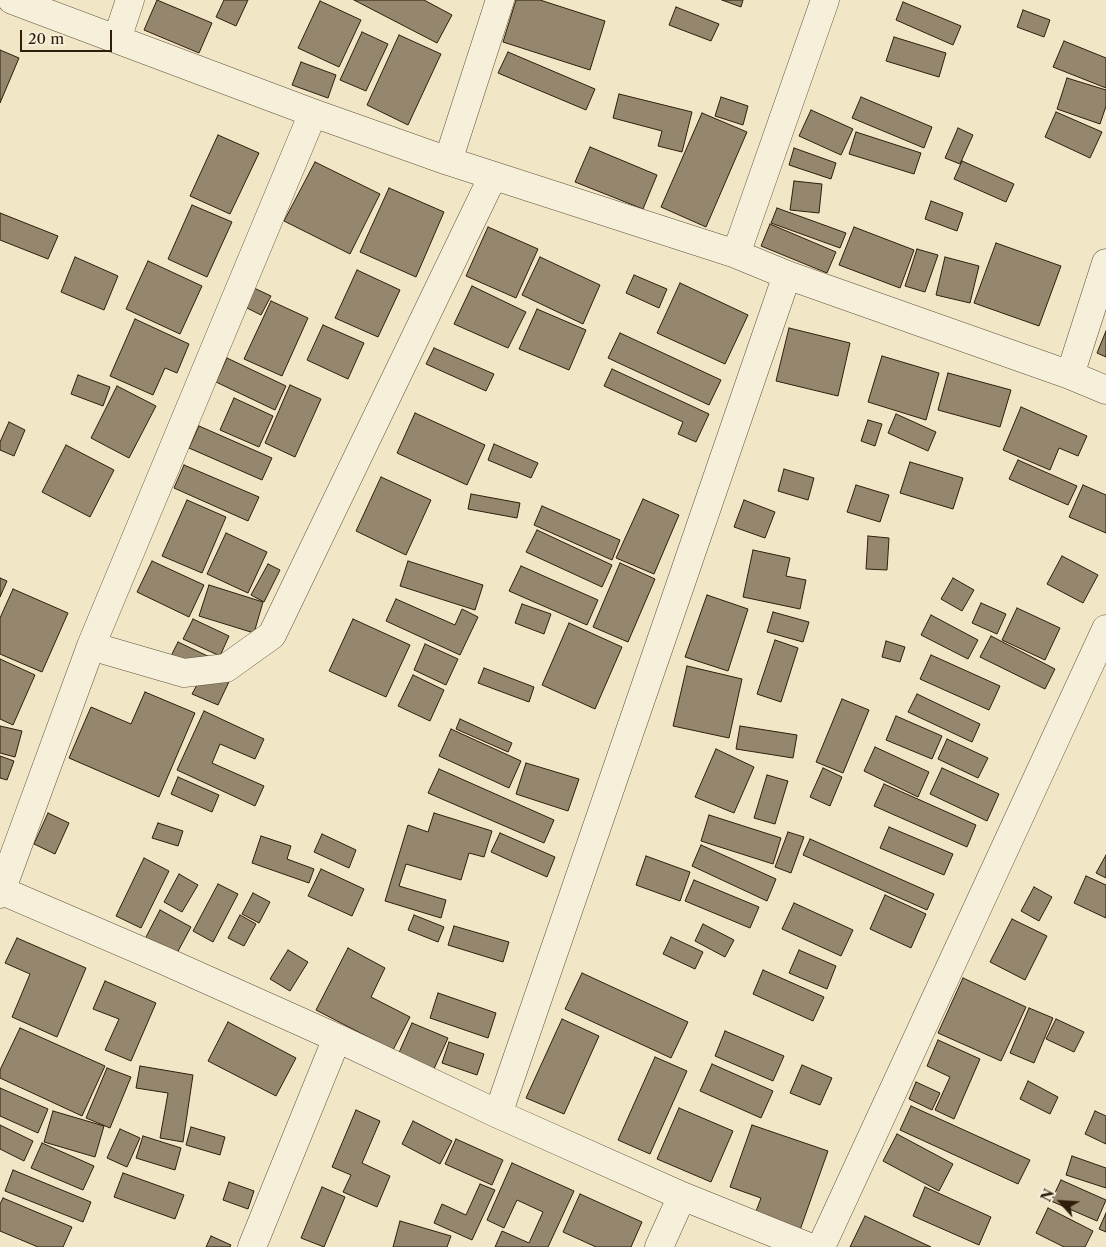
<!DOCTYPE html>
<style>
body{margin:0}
#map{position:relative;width:1106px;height:1247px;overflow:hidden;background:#f1e7c6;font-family:"Libre Caslon Text",serif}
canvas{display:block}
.north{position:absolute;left:1036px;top:1177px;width:50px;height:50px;-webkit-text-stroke:4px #f6efda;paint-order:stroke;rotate:296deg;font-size:14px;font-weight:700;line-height:20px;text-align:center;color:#301e0c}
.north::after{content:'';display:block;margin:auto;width:18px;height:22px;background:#301e0c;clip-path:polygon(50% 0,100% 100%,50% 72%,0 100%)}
.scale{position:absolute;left:20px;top:30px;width:92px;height:22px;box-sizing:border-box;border:2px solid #301e0c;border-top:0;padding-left:6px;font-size:15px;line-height:18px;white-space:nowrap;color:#301e0c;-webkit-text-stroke:4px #f6efda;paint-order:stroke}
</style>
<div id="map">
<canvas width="1106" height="1247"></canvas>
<div class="north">N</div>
<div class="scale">20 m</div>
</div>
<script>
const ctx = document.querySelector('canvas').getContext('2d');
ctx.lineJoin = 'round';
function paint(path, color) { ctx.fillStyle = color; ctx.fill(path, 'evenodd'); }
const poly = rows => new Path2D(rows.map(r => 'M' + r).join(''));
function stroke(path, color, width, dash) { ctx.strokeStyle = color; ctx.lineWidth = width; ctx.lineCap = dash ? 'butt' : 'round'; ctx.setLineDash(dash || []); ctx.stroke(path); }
const building = poly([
 [157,0,212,23,199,53,144,30,157,0],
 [224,0,248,0,236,26,216,17,224,0],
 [354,0,424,0,452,15,437,43,354,0],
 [516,0,540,0,605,21,590,70,503,42,516,0],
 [722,0,743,0,741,7,722,0],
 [320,1,361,20,339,67,298,48,320,1],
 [903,2,961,26,953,45,896,20,903,2],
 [676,7,719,24,711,41,669,25,676,7],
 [1023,10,1050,20,1044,37,1017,27,1023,10],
 [362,32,388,44,366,91,340,80,362,32],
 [399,35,441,54,408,125,367,105,399,35],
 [894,37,946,53,939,77,886,61,894,37],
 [1064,41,1106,58,1106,88,1053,67,1064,41],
 [0,50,19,58,0,103,0,50],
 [508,52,595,89,586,110,498,73,508,52],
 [301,62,336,75,328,98,292,85,301,62],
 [1067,78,1106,90,1106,106,1100,124,1057,109,1067,78],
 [619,94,692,112,682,152,658,146,662,131,613,118,619,94],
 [721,97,748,106,743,125,715,116,721,97],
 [861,97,932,127,924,148,852,118,861,97],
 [811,110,853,129,841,155,799,136,811,110],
 [1056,112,1102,132,1090,158,1045,137,1056,112],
 [702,113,747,132,706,227,661,207,702,113],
 [958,128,973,135,960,164,945,158,958,128],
 [856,132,921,153,914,174,849,154,856,132],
 [218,135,259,153,230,214,190,196,218,135],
 [590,147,657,175,643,209,575,182,590,147],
 [794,148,836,163,831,179,789,165,794,148],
 [962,161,1014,184,1006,202,954,179,962,161],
 [315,162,380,194,350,254,284,221,315,162],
 [794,181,822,184,819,213,790,210,794,181],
 [389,188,444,212,416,277,360,252,389,188],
 [931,201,963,213,957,231,925,219,931,201],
 [192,205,232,222,207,277,168,259,192,205],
 [777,208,846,233,840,248,771,223,777,208],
 [0,213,58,236,48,259,0,240,0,213],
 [770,224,836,252,827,273,761,246,770,224],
 [488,227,538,249,516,298,466,276,488,227],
 [854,227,914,250,900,288,839,265,854,227],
 [996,243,1061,266,1039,326,974,303,996,243],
 [917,249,938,255,925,292,905,286,917,249],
 [75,257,118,276,104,310,61,292,75,257],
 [540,257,600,285,583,324,522,295,540,257],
 [945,257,979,266,970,303,936,295,945,257],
 [148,261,202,286,180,334,126,309,148,261],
 [357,270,400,290,378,337,335,318,357,270],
 [634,275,667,289,659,308,626,293,634,275],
 [680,283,748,315,725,364,657,333,680,283],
 [472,286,526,312,508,348,454,324,472,286],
 [254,288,271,296,261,315,245,307,254,288],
 [271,301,308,318,282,376,244,359,271,301],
 [537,309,586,330,569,370,519,349,537,309],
 [135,319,189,344,177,373,165,368,153,395,110,376,135,319],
 [323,325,364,343,348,379,307,360,323,325],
 [789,328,850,343,838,396,776,381,789,328],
 [1106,331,1106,357,1097,353,1106,331],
 [620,333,721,380,709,405,608,358,620,333],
 [434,348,494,374,486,391,426,364,434,348],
 [882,356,939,373,926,420,868,402,882,356],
 [227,358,286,386,275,410,216,382,227,358],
 [612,369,709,414,696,442,678,434,683,422,604,386,612,369],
 [948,373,1011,390,1000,427,938,410,948,373],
 [78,375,110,387,103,406,71,394,78,375],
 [290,385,321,399,295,457,265,443,290,385],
 [117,386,156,406,129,458,91,438,117,386],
 [234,398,273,416,259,447,220,430,234,398],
 [1021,407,1087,436,1078,456,1059,448,1050,470,1003,450,1021,407],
 [415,413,485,445,467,485,397,453,415,413],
 [896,414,936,432,928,451,888,433,896,414],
 [868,420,882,424,875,446,861,441,868,420],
 [9,422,25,430,14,456,0,450,0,442,9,422],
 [199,426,272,458,262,480,189,448,199,426],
 [494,444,538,463,531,478,488,460,494,444],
 [66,445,114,470,90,517,42,492,66,445],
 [1018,460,1077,486,1068,505,1009,479,1018,460],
 [910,462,963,478,953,509,900,493,910,462],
 [184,465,259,497,248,521,174,488,184,465],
 [784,469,814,478,808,500,778,491,784,469],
 [381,477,431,500,406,555,356,531,381,477],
 [856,485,889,495,880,522,847,512,856,485],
 [1083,485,1106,495,1106,533,1069,517,1083,485],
 [471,494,520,503,517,518,468,509,471,494],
 [643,499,679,515,654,574,616,558,643,499],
 [187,500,226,517,202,573,162,556,187,500],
 [744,500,775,512,765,538,734,527,744,500],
 [542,506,620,540,612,560,534,525,542,506],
 [537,530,612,565,602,587,526,552,537,530],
 [226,533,267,552,248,593,207,574,226,533],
 [868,536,889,538,887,570,866,569,868,536],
 [753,550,790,558,786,576,806,580,800,609,743,597,753,550],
 [1062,556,1098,575,1083,603,1047,584,1062,556],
 [152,561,204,585,189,617,137,592,152,561],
 [408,561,483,585,475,610,400,586,408,561],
 [620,563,655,579,628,642,593,627,620,563],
 [268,564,280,570,264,602,251,595,268,564],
 [521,566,598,600,587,625,509,591,521,566],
 [0,578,7,581,0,597,0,578],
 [953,578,974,590,962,611,941,599,953,578],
 [209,585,263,602,254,633,199,616,209,585],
 [13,589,68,613,42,672,0,654,0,618,13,589],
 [707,595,748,609,728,671,685,657,707,595],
 [396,599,455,625,462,609,478,617,460,655,386,621,396,599],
 [981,603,1006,614,997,634,972,623,981,603],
 [522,604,551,614,544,634,515,623,522,604],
 [1017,608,1060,628,1045,660,1002,640,1017,608],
 [773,612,809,622,803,642,767,632,773,612],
 [931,615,978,640,968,659,921,635,931,615],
 [193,619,229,636,220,656,183,639,193,619],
 [353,619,410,645,386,697,329,671,353,619],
 [569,623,622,647,595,709,542,685,569,623],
 [991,636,1055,669,1045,689,980,657,991,636],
 [775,640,798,648,781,702,757,694,775,640],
 [886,641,905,647,900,662,882,657,886,641],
 [178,642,235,669,218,705,192,694,198,683,165,668,178,642],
 [425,644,458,659,446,685,414,670,425,644],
 [931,655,1000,686,989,710,920,679,931,655],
 [0,659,35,675,13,725,0,719,0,659],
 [687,666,742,679,729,738,673,726,687,666],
 [484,668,534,687,529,702,478,683,484,668],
 [413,675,444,690,430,721,398,706,413,675],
 [145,692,195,713,159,797,69,758,91,707,131,724,145,692],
 [917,694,980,724,972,742,908,712,917,694],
 [842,699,869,710,843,773,816,762,842,699],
 [204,711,264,739,255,759,220,744,212,763,264,786,255,806,177,770,204,711],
 [896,716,942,736,932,759,886,740,896,716],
 [460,719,512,743,508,752,456,729,460,719],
 [0,726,22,731,15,757,0,753,0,726],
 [740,726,797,735,793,758,736,749,740,726],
 [451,729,521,761,509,788,439,756,451,729],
 [947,739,988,758,978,778,938,759,947,739],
 [875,747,929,772,918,797,864,771,875,747],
 [716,749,754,767,734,813,695,797,716,749],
 [0,756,14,761,7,780,0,778,0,756],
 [526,763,579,779,568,811,516,794,526,763],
 [823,768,842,777,830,806,810,797,823,768],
 [942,768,999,794,987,821,930,794,942,768],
 [439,769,554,820,544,843,428,793,439,769],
 [767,775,788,781,775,824,754,818,767,775],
 [178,777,219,795,212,812,171,794,178,777],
 [884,784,976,825,967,847,874,806,884,784],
 [48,813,69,823,55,854,34,844,48,813],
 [434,813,492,831,484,857,469,853,461,880,406,864,399,886,446,900,441,918,385,901,408,825,428,832,434,813],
 [709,815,781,838,773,864,701,841,709,815],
 [158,823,183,831,178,846,152,838,158,823],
 [889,827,953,854,944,875,880,848,889,827],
 [788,832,804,837,791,873,775,867,788,832],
 [500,833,555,857,547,877,491,852,500,833],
 [322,834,356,850,349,868,314,852,322,834],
 [261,836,291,846,287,859,314,869,309,883,252,863,261,836],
 [810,839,934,894,927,910,803,855,810,839],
 [701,845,776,879,767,901,692,866,701,845],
 [1106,855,1106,878,1096,873,1106,855],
 [646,856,690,872,680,901,636,885,646,856],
 [144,858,169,871,141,928,116,916,144,858],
 [321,869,364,889,352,916,308,896,321,869],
 [179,874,198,885,182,912,164,902,179,874],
 [1086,876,1106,885,1106,918,1074,903,1086,876],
 [694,880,759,907,750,928,685,901,694,880],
 [218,884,238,894,213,942,193,931,218,884],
 [1034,887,1052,897,1039,921,1021,911,1034,887],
 [253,893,270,902,259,923,242,914,253,893],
 [885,895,926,914,911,948,870,929,885,895],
 [794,903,853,930,841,956,782,929,794,903],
 [160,910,191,927,176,955,145,939,160,910],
 [240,915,256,924,244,946,228,938,240,915],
 [414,915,444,927,438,942,408,930,414,915],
 [1012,919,1047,936,1025,980,990,962,1012,919],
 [703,924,734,940,725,957,695,941,703,924],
 [454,926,509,942,503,962,448,945,454,926],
 [671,937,703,952,695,969,663,954,671,937],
 [17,938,86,968,57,1037,12,1017,30,974,5,963,17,938],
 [348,948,385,968,371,997,410,1017,393,1050,316,1010,348,948],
 [288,950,308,962,290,991,270,979,288,950],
 [799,950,836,966,827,989,789,973,799,950],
 [763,970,824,997,813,1021,753,994,763,970],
 [582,973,688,1022,671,1058,565,1009,582,973],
 [963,978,1026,1007,1001,1061,938,1033,963,978],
 [105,981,156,1003,131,1061,105,1050,119,1019,93,1009,105,981],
 [438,993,496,1013,488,1038,430,1018,438,993],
 [1029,1008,1053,1018,1034,1063,1010,1053,1029,1008],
 [562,1019,599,1036,564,1114,526,1098,562,1019],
 [1056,1019,1084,1032,1074,1052,1046,1039,1056,1019],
 [228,1022,296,1058,276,1096,208,1061,228,1022],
 [412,1023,448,1038,433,1071,398,1055,412,1023],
 [20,1028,105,1066,82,1116,0,1078,0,1070,20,1028],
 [725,1031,784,1056,773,1081,715,1056,725,1031],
 [938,1040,980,1059,954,1119,935,1110,950,1077,927,1066,938,1040],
 [449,1042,484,1054,477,1075,442,1063,449,1042],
 [655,1057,687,1071,650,1154,618,1140,655,1057],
 [712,1064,773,1091,761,1118,700,1091,712,1064],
 [802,1065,832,1078,820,1105,790,1093,802,1065],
 [140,1066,193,1075,183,1142,160,1138,168,1093,136,1088,140,1066],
 [107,1068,131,1077,110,1128,86,1118,107,1068],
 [1028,1081,1058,1097,1050,1114,1020,1099,1028,1081],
 [916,1082,940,1093,932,1110,909,1099,916,1082],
 [0,1088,48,1109,38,1133,0,1116,0,1088],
 [911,1106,1030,1160,1018,1184,900,1130,911,1106],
 [679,1108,733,1131,711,1182,657,1159,679,1108],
 [356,1110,380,1121,362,1163,390,1176,377,1207,343,1192,351,1175,332,1167,356,1110],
 [53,1111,104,1126,95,1157,44,1142,53,1111],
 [1095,1111,1106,1116,1106,1144,1085,1134,1095,1111],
 [413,1121,452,1141,440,1164,402,1144,413,1121],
 [0,1125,33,1141,24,1161,0,1149,0,1125],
 [752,1125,828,1151,800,1230,755,1214,761,1198,730,1187,752,1125],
 [191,1127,225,1137,220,1155,186,1145,191,1127],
 [120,1129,140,1138,127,1167,107,1158,120,1129],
 [897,1134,953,1164,939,1191,883,1161,897,1134],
 [143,1136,181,1148,175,1170,136,1158,143,1136],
 [456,1139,503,1160,492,1185,445,1164,456,1139],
 [42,1143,94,1166,83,1190,31,1168,42,1143],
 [1072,1156,1106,1168,1106,1188,1066,1175,1072,1156],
 [512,1163,574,1191,548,1247,495,1247,502,1231,529,1243,543,1212,517,1200,504,1228,487,1220,512,1163],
 [13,1170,91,1202,83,1222,5,1191,13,1170],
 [123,1173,184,1195,175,1219,114,1197,123,1173],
 [1061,1180,1106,1200,1097,1221,1051,1201,1061,1180],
 [229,1182,254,1191,248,1209,223,1200,229,1182],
 [480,1184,495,1190,472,1240,434,1223,442,1204,466,1215,480,1184],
 [322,1187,345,1197,324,1247,301,1238,322,1187],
 [925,1187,991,1217,979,1245,913,1216,925,1187],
 [580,1194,642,1222,631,1247,596,1247,563,1232,580,1194],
 [3,1198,72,1227,63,1247,38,1247,0,1231,0,1204,3,1198],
 [1048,1208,1093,1231,1085,1247,1064,1247,1036,1233,1048,1208],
 [1106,1213,1106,1232,1099,1229,1106,1213],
 [865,1216,931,1247,850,1247,865,1216],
 [400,1221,451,1236,447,1247,393,1247,400,1221],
 [211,1236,231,1245,230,1247,206,1247,211,1236]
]);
const minor = poly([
 [12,0,313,113,448,161,736,254,787,275,1070,375,1106,390],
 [117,39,130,0],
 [448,161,500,0],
 [736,254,825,0],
 [1070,375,1106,263],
 [91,646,184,673,226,668,272,635,493,176],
 [0,890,165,961,337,1038,498,1114,682,1196,809,1247],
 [0,894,91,646,313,113],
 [498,1114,787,275],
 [252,1247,337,1038],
 [659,1247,682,1196],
 [821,1247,1106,629]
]);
paint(building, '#94876d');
stroke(building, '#301e0c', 1);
stroke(minor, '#60503a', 29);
stroke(minor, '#f6efda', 28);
</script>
